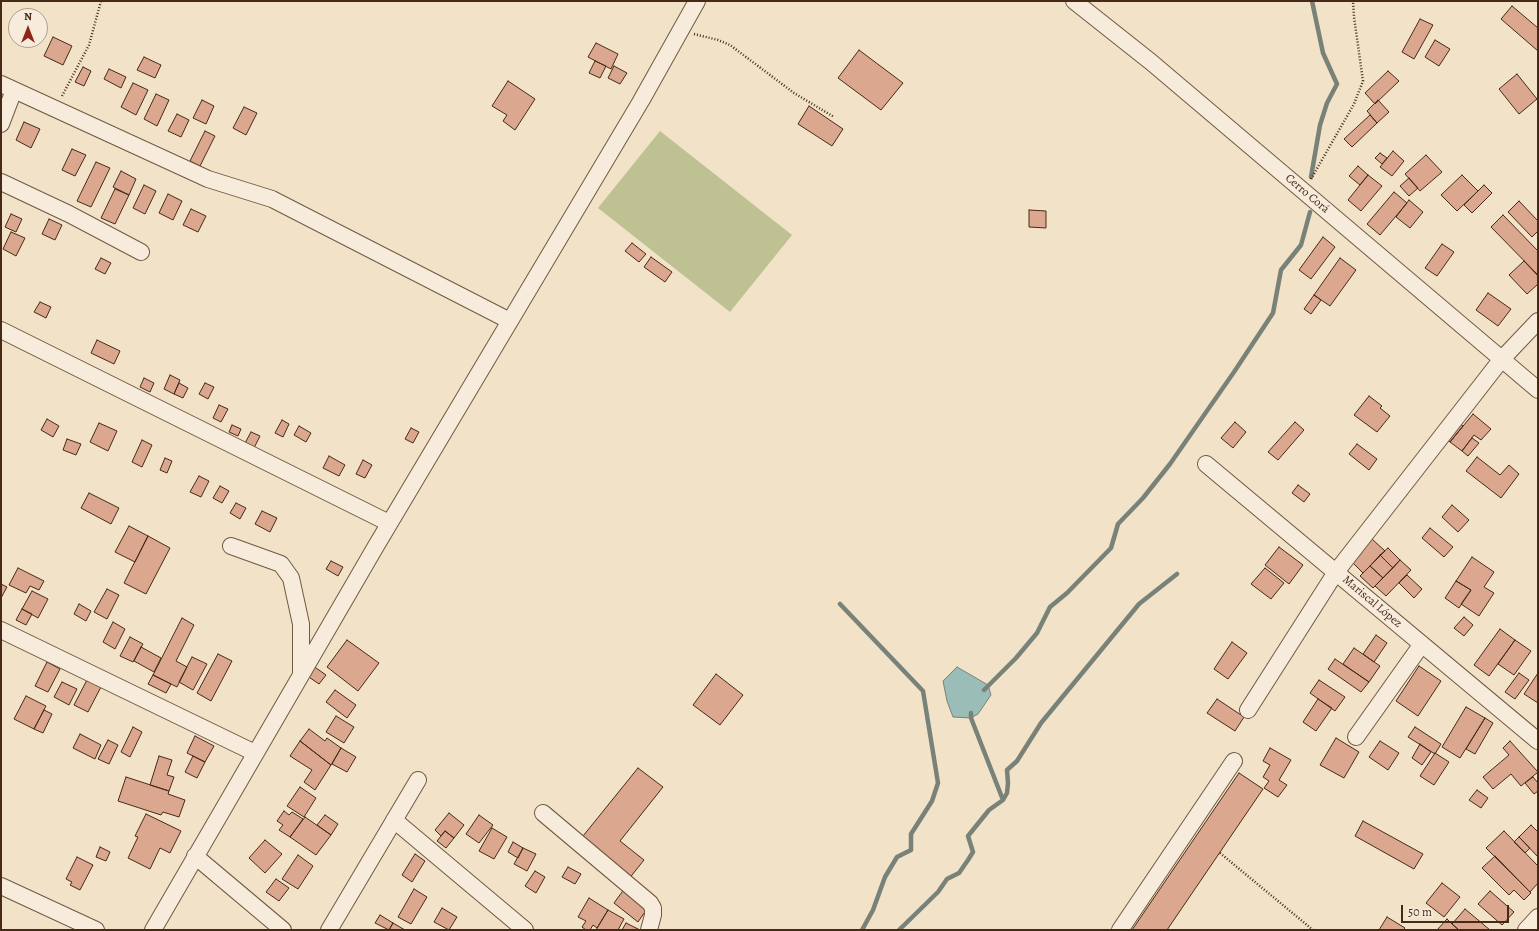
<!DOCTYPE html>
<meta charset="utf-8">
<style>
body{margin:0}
#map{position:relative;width:1539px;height:931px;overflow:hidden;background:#f2e2c7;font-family:Alegreya,serif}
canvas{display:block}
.frame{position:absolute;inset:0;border:2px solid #462a17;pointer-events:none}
.north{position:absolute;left:8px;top:8px;width:40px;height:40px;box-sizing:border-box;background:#f7ecdb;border:1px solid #b09e8d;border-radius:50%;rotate:0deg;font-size:11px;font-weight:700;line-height:16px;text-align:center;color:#462a17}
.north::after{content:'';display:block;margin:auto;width:14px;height:18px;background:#8f2418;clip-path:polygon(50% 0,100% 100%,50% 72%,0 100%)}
.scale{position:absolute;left:1401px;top:905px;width:108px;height:18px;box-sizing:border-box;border:2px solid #462a17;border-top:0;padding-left:5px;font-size:12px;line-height:14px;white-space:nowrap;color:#462a17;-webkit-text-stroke:3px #f7ecdb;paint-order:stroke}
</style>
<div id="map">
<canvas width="1539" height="931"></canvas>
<div class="frame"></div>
<div class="north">N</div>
<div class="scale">50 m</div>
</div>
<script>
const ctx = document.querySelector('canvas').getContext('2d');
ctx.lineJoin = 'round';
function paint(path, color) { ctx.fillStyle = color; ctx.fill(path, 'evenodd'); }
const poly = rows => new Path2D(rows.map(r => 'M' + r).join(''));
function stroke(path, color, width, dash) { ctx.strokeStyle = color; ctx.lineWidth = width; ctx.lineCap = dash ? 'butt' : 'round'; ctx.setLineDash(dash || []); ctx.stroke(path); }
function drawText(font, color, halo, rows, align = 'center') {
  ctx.font = font + ' Alegreya,serif'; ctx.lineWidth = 4; ctx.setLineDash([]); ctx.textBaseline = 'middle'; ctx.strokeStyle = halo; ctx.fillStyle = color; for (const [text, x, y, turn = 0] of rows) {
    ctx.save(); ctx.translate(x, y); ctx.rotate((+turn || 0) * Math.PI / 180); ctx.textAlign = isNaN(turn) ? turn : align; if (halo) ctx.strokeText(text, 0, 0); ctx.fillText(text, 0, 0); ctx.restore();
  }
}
const green = poly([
 [660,131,792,235,730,312,598,208]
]);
const water = poly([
 [957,667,988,685,991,695,978,714,971,718,953,717,947,701,943,681,957,667]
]);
const stream = poly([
 [1311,177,1320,125,1327,103,1337,84,1323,53,1312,1],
 [840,604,923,691,938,783,932,801,911,834,911,850,897,857,885,877,873,910,862,930],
 [984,690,1016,658,1037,633,1050,607,1067,593,1111,548,1118,524,1143,498,1170,464,1234,372,1273,313,1281,270,1301,245,1310,212],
 [971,713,971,718,1003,800],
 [899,930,938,892,947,879,959,873,968,860,973,852,968,836,989,810,1003,800,1007,793,1008,783,1007,770,1017,761,1041,723,1139,604,1177,574]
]);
const building = poly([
 [1512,6,1538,28,1538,51,1501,19,1512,6],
 [1420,19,1433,25,1414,59,1402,52,1420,19],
 [53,37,72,46,63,65,44,56,53,37],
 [1435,40,1450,49,1439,66,1425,57,1435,40],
 [596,43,618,54,611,69,588,57,596,43],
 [859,50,903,83,881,110,838,78,859,50],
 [144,57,161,65,155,78,137,70,144,57],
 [595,61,606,66,600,78,589,73,595,61],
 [614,66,627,73,620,84,608,78,614,66],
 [83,67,91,71,84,86,75,82,83,67],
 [109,69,126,77,121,88,104,79,109,69],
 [1388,71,1399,81,1375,104,1365,93,1388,71],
 [1517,74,1537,99,1519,114,1499,89,1517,74],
 [508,81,535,99,515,130,503,121,507,115,492,106,508,81],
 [133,83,148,90,136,115,121,107,133,83],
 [156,94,169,100,157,126,144,119,156,94],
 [202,100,214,106,206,124,193,118,202,100],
 [1378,100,1389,112,1377,123,1367,111,1378,100],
 [809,106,843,129,832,146,798,124,809,106],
 [244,107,257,113,246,135,233,128,244,107],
 [177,114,189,120,181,137,168,131,177,114],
 [1370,115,1377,123,1352,147,1344,139,1370,115],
 [24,122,40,129,31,148,16,140,24,122],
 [205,131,215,136,200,166,190,161,205,131],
 [72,149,86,155,75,176,62,170,72,149],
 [1393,151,1404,161,1392,176,1380,167,1393,151],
 [1380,153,1387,158,1382,164,1375,158,1380,153],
 [1426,155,1442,172,1420,191,1405,174,1426,155],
 [96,162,110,168,91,207,77,201,96,162],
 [1358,166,1368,175,1360,185,1349,176,1358,166],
 [121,171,136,179,129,195,113,187,121,171],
 [1368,175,1382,186,1361,211,1348,200,1368,175],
 [1462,175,1478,191,1457,211,1441,195,1462,175],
 [1409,178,1418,188,1409,196,1400,186,1409,178],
 [144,185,156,191,145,214,133,208,144,185],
 [1484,185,1492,193,1472,213,1464,205,1484,185],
 [115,189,129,195,115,224,101,218,115,189],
 [1394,192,1407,203,1380,235,1367,224,1394,192],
 [168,194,182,201,173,220,159,213,168,194],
 [1409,200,1423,212,1410,228,1396,217,1409,200],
 [1519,201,1538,221,1538,231,1532,237,1508,212,1519,201],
 [191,209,206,216,198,232,183,225,191,209],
 [1029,210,1046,211,1046,228,1029,227,1029,210],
 [11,214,22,219,16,232,5,227,11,214],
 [1503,215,1538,251,1538,275,1491,227,1503,215],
 [49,219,62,225,55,240,42,234,49,219],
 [11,232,25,238,16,256,3,249,11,232],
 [1323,237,1335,247,1311,279,1299,270,1323,237],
 [632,243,646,254,639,262,625,251,632,243],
 [1442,244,1454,252,1437,276,1425,268,1442,244],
 [651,257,672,272,665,282,644,267,651,257],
 [101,258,111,263,105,274,95,269,101,258],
 [1340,258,1356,270,1330,306,1314,295,1340,258],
 [1524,261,1538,276,1538,284,1527,294,1509,275,1524,261],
 [1488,293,1511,309,1498,326,1476,310,1488,293],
 [1314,295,1321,300,1311,314,1304,309,1314,295],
 [40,302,51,307,46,318,34,312,40,302],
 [97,340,120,351,114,364,91,353,97,340],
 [170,375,180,380,174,394,164,389,170,375],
 [144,378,154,383,150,392,140,387,144,378],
 [179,383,188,388,183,398,174,394,179,383],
 [205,383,214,387,208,399,199,394,205,383],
 [1369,396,1382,406,1380,408,1390,416,1377,432,1354,415,1369,396],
 [219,405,228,409,221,422,213,418,219,405],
 [1473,414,1491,429,1481,440,1474,435,1462,451,1450,442,1473,414],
 [47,419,59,426,53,437,41,430,47,419],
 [282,420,289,424,283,437,275,433,282,420],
 [1235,422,1246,432,1233,448,1221,438,1235,422],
 [1295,422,1304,430,1278,460,1268,452,1295,422],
 [1458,422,1463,426,1450,442,1445,438,1458,422],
 [99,423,117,431,108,451,90,442,99,423],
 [232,425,241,429,238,436,229,432,232,425],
 [299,426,311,433,306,442,294,435,299,426],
 [411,428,419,432,413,443,405,439,411,428],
 [251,432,260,436,254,448,245,443,251,432],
 [1472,438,1479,443,1468,456,1462,451,1472,438],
 [67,439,81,444,76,455,63,450,67,439],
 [142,440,152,445,142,467,132,462,142,440],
 [1357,444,1377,459,1369,470,1349,454,1357,444],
 [329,456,345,465,339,476,323,468,329,456],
 [1477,457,1500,475,1509,465,1519,474,1501,498,1466,471,1477,457],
 [165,458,172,461,167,473,160,470,165,458],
 [363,460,372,465,365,478,356,474,363,460],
 [199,476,209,481,201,497,190,492,199,476],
 [1298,485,1310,494,1304,502,1292,493,1298,485],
 [220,486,229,491,222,503,213,498,220,486],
 [89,493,119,508,111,524,81,508,89,493],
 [236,503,246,508,240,519,230,513,236,503],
 [1452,505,1469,520,1458,532,1442,517,1452,505],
 [262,511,277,518,270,532,255,524,262,511],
 [129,526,148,536,135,562,115,552,129,526],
 [1430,528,1453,547,1444,557,1422,538,1430,528],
 [148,536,170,548,146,594,124,583,148,536],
 [1372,539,1385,551,1363,573,1351,561,1372,539],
 [1279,547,1303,565,1289,584,1265,565,1279,547],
 [1388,548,1400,560,1393,568,1380,555,1388,548],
 [1380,555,1393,568,1383,578,1370,566,1380,555],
 [1472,557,1494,572,1484,587,1494,593,1479,616,1461,604,1471,590,1456,581,1472,557],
 [1400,560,1411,570,1386,596,1375,586,1400,560],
 [331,561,343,567,338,576,326,569,331,561],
 [1370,566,1383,578,1373,588,1360,576,1370,566],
 [18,568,44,581,39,590,30,586,26,593,9,585,18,568],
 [1265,568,1284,583,1271,599,1251,584,1265,568],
 [1407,575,1422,589,1414,598,1399,583,1407,575],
 [1456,581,1471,590,1459,608,1445,598,1456,581],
 [1,584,7,587,1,598,1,584],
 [107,589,119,595,107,619,94,612,107,589],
 [32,591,48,599,38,618,22,609,32,591],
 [79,604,91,611,86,621,74,614,79,604],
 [22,609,32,614,26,625,16,620,22,609],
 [1464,617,1473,625,1464,636,1454,628,1464,617],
 [182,618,194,625,176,661,187,667,177,687,153,675,182,618],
 [113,622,125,629,115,649,103,642,113,622],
 [1500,629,1515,640,1489,676,1474,665,1500,629],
 [1376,635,1387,643,1374,662,1363,654,1376,635],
 [130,637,143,644,133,662,120,656,130,637],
 [347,640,379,663,358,691,327,667,347,640],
 [1515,640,1531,651,1514,675,1498,664,1515,640],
 [1232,642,1247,653,1228,679,1214,669,1232,642],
 [141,647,161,658,154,672,134,661,141,647],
 [1354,648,1380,666,1369,682,1343,664,1354,648],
 [218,654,232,661,211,701,197,693,218,654],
 [192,657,207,664,193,690,179,682,192,657],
 [1335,659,1369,682,1361,692,1328,669,1335,659],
 [47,662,60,669,48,692,35,686,47,662],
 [309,663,326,675,319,684,303,673,309,663],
 [1419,666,1441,681,1418,716,1396,701,1419,666],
 [1519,673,1529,680,1515,699,1505,692,1519,673],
 [1538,673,1538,703,1524,694,1538,673],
 [716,674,743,695,720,725,693,705,716,674],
 [153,675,171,684,166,693,148,684,153,675],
 [88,678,102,685,88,712,74,705,88,678],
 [1319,680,1345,697,1335,711,1310,693,1319,680],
 [62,682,77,689,69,705,54,697,62,682],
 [335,690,356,705,347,718,326,702,335,690],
 [26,696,46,706,34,729,14,719,26,696],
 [1217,699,1244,717,1235,731,1207,713,1217,699],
 [1318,699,1332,708,1316,731,1303,722,1318,699],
 [1466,707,1485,718,1460,758,1442,747,1466,707],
 [44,710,52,714,43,733,34,729,44,710],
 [336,716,354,727,344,743,326,732,336,716],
 [1485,718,1493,723,1475,754,1466,749,1485,718],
 [133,727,142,732,130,757,121,752,133,727],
 [1415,727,1441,744,1435,754,1408,737,1415,727],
 [309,729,325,741,327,738,341,748,331,765,300,741,309,729],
 [80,734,101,745,95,759,73,748,80,734],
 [195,736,214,746,205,762,187,753,195,736],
 [1336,738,1359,752,1344,778,1320,765,1336,738],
 [108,740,118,745,109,764,98,759,108,740],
 [300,741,331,765,315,790,304,782,312,770,290,756,300,741],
 [1380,741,1399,753,1388,770,1369,757,1380,741],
 [1510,741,1538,772,1521,786,1511,774,1493,789,1483,777,1509,755,1503,748,1510,741],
 [1420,744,1431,752,1422,765,1412,758,1420,744],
 [341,748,356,757,347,772,332,764,341,748],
 [1270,748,1291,760,1279,780,1287,785,1278,797,1264,788,1269,781,1263,777,1270,765,1263,761,1270,748],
 [1435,753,1449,762,1434,785,1420,776,1435,753],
 [159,756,172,760,167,775,174,777,169,791,150,785,159,756],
 [193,756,205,762,197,778,185,772,193,756],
 [638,768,663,787,620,841,644,860,628,880,579,841,638,768],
 [1239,773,1263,789,1167,930,1132,930,1239,773],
 [126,777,169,791,168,794,185,800,179,817,163,812,161,815,118,801,126,777],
 [1533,777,1538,783,1538,791,1534,794,1525,783,1533,777],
 [300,787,316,798,304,817,287,806,300,787],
 [1477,790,1488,798,1481,808,1469,800,1477,790],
 [284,811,289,815,292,812,303,819,290,837,279,830,283,825,277,821,284,811],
 [449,813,464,825,454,838,445,831,441,836,435,830,449,813],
 [146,814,181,831,170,853,160,848,150,869,128,858,138,837,135,836,146,814],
 [325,815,338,824,331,835,317,825,325,815],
 [479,815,493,825,479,843,466,834,479,815],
 [305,817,331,835,316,855,290,837,305,817],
 [1363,821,1423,854,1414,869,1355,836,1363,821],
 [1531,825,1538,832,1538,857,1519,837,1531,825],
 [492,828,507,837,494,859,479,851,492,828],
 [445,831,454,838,446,848,437,841,445,831],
 [1504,831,1538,866,1538,883,1530,892,1486,848,1504,831],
 [1519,837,1530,848,1525,853,1514,842,1519,837],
 [265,840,282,854,265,873,249,858,265,840],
 [513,842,523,848,518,858,508,852,513,842],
 [100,847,110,852,106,861,96,857,100,847],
 [523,848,536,854,527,871,514,864,523,848],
 [415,854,425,861,412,882,402,875,415,854],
 [298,855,313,866,298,889,282,879,298,855],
 [1495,856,1531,893,1524,900,1514,890,1509,895,1482,868,1495,856],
 [77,857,93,865,80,890,70,885,72,882,66,879,77,857],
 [568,867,581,874,575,884,562,877,568,867],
 [535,871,545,877,536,893,525,886,535,871],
 [276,879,289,888,279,901,266,892,276,879],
 [1442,883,1460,897,1444,917,1426,903,1442,883],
 [625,888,649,906,638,922,614,903,625,888],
 [414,889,427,897,411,924,398,917,414,889],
 [1490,891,1514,912,1502,925,1478,904,1490,891],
 [589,898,608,910,597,928,593,925,590,930,586,930,582,927,586,921,578,917,589,898],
 [442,908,457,917,449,930,434,922,442,908],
 [1465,909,1490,930,1459,930,1452,924,1465,909],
 [608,910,624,919,618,930,596,930,608,910],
 [380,915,393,923,389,930,375,923,380,915],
 [1387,917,1405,928,1403,930,1379,930,1387,917],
 [1447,919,1452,924,1459,930,1437,930,1447,919],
 [393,923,405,930,389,930,393,923],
 [626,923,640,930,622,930,626,923]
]);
const path = poly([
 [694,34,718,40,730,45,794,93,834,117],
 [62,96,89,45,101,1],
 [1311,179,1354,104,1363,81,1354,17,1353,1],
 [1220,853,1313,930]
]);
const minor = poly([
 [1074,1,1151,62,1538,390],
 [1,84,208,179,272,199,510,321],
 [1,124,14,90],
 [1,182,69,214,141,252],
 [1,330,389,523],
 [1206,464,1538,741],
 [231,546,281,564,291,578,301,624,301,673],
 [1,630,255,753],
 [1248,710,1336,572,1501,360,1538,321],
 [1356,737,1422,644],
 [543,813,650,903,653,908,653,915,649,930],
 [394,820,525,930],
 [195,856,283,930],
 [1,886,96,930],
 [153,930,376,546,641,101,697,1],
 [329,930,418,780],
 [1120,930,1234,761],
 [1526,930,1538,917]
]);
const streetNames = [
 ["Cerro Corá",1307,194,40],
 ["Mariscal López",1372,602,40]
];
paint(green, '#bec293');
paint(water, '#9bbdb8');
stroke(water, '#798278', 1);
stroke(stream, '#798278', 4.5);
paint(building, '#dca78f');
stroke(building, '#462a17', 1);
stroke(minor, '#715843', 18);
stroke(path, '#462a17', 2.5, [1, 2]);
stroke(minor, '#f7ecdb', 16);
drawText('12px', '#462a17', '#f7ecdb', streetNames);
</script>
